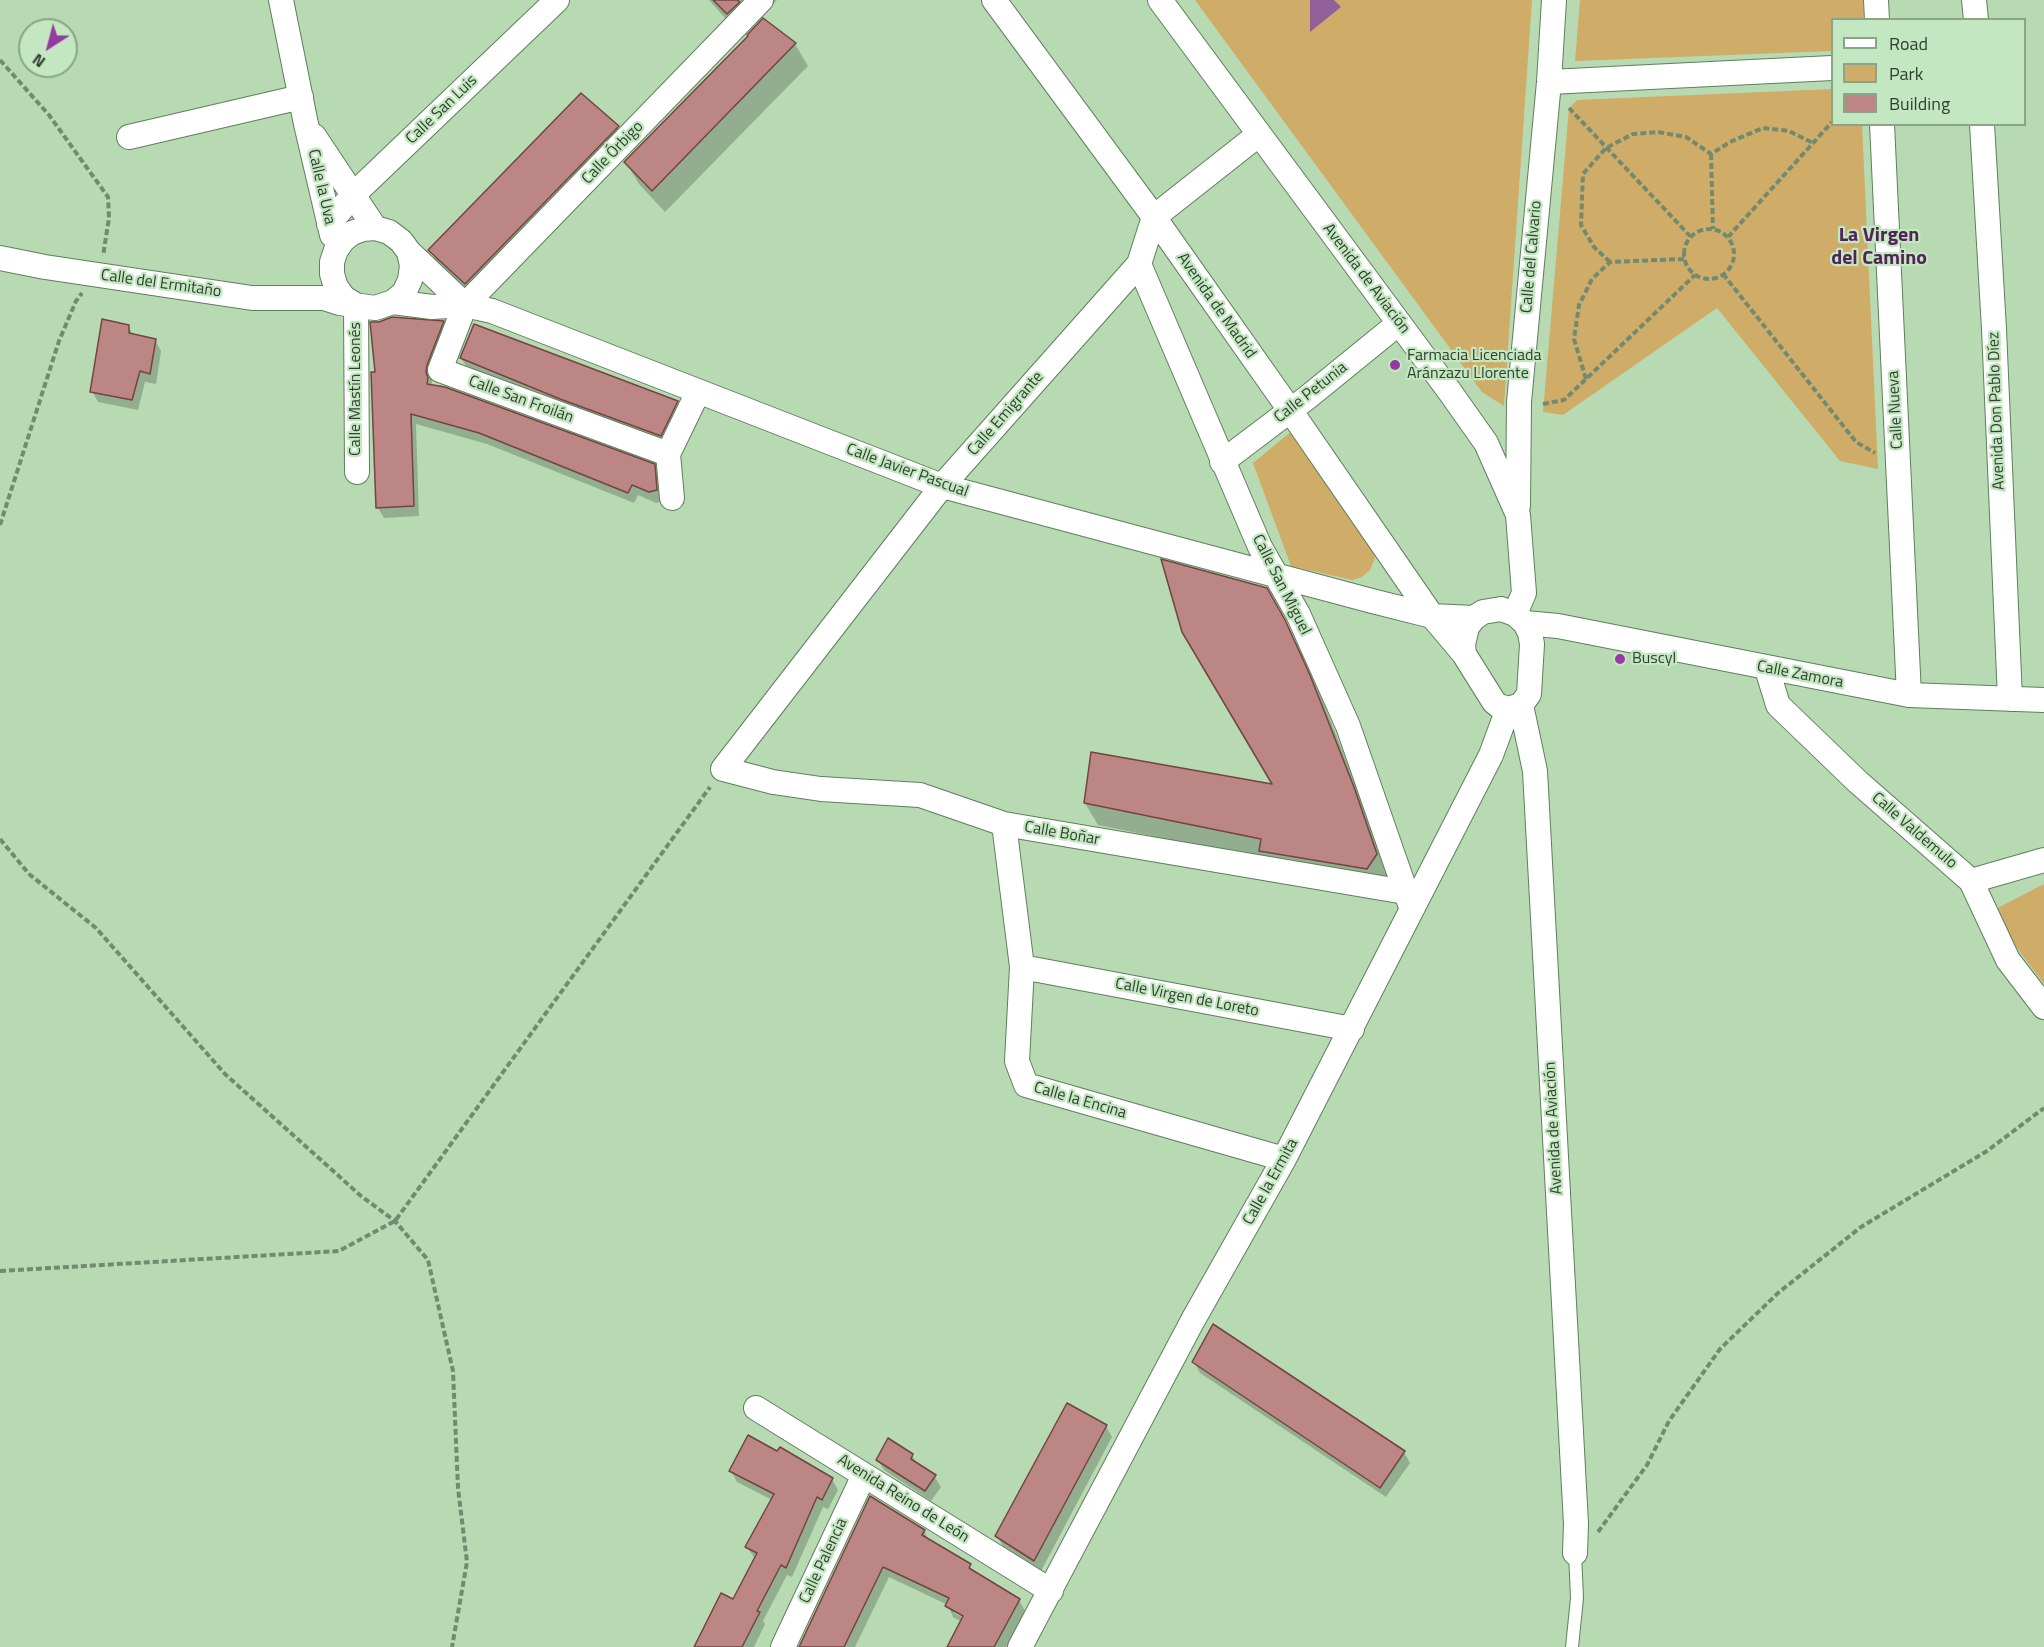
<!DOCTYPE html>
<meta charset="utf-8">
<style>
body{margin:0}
#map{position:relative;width:2044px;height:1647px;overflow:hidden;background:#b7dab3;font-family:"Titillium Web",sans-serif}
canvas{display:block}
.legend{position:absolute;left:1831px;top:18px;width:195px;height:108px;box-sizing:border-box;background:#c3e7c0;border:2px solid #89a486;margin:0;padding:8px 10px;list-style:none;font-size:18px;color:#313f30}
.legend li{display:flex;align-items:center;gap:12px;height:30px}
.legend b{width:30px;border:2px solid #89a486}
.north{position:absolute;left:18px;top:18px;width:60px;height:60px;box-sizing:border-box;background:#c3e7c0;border:2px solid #89a486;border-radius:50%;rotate:216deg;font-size:16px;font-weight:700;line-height:24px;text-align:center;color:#313f30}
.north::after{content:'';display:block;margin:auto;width:21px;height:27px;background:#9639a2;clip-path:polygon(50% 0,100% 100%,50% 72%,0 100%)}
</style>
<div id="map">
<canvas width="2044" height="1647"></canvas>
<ul class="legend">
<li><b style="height:8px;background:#fff"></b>Road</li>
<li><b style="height:16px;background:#cfac67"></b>Park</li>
<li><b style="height:16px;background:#bb8683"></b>Building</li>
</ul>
<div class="north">N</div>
</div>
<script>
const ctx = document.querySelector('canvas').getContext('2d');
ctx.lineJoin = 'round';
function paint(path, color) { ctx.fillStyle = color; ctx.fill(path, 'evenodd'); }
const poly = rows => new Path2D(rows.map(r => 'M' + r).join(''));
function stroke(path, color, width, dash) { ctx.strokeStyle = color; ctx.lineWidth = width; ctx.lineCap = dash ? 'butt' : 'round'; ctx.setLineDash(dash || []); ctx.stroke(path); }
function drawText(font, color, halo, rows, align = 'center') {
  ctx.font = font + ' "Titillium Web",sans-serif'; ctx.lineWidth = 4.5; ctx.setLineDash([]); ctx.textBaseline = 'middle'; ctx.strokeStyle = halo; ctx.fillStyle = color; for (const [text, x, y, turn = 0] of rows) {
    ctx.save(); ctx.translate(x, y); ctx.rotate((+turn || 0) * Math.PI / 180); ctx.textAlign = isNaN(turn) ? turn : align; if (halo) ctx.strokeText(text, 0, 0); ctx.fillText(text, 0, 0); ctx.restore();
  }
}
const green = poly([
 [1195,0,1532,0,1504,406,1482,392],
 [1580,0,1863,0,1864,19,1832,20,1832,51,1575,61],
 [1832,89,1832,124,1862,125,1878,469,1840,461,1717,308,1563,415,1543,412,1569,108,1577,100],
 [1292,431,1373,546,1375,558,1370,570,1362,577,1352,580,1291,566,1253,463],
 [2044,884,2044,984,1990,912]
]);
const water = poly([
 [1310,0,1334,0,1341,7,1310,32]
]);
const shadow = poly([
 [709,0,777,0,741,36],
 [795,44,808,66,665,212,639,184,626,162],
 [617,127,630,150,479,306,443,273,430,250],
 [398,319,443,322,449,333,432,376,432,386,654,465,660,477,662,501,656,503,638,495,634,503,487,444,416,424,419,516,384,518,378,508,377,373,372,323],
 [128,326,134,336,155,340,161,351,156,384,145,382,138,410,98,402,92,391],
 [461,358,677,402,683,413,667,446,468,369],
 [1266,589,1297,644,1322,699,1366,811,1389,877,1380,890,1265,859,1098,825,1085,803,1275,786],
 [1194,1362,1404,1452,1410,1463,1386,1497,1200,1373],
 [1106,1426,1112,1437,1041,1571,1003,1546,997,1536],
 [912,1455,917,1464,934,1476,941,1487,931,1501,884,1470,878,1460],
 [731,1471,832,1479,838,1490,828,1509,823,1507,792,1577,787,1575,763,1621,765,1624,754,1647,695,1647,734,1601,755,1559,747,1547,772,1500,737,1482],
 [871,1498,924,1531,930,1542,970,1566,974,1573,1019,1600,1025,1611,1006,1647,948,1647,962,1622,953,1617,948,1605,889,1577,855,1647,800,1647],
 [954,1609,971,1619,969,1621,954,1613]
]);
const building = poly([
 [713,0,737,0,740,2,727,14,713,0],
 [763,18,796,43,652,191,624,162,748,36,747,35,763,18],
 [581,93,619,126,465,284,428,250,581,93],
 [392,317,444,321,427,365,426,372,428,378,427,384,445,387,655,464,657,490,649,492,632,485,628,493,479,433,411,414,414,506,376,508,371,372,375,372,370,322,379,322,392,317],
 [102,319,129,325,129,333,156,339,150,374,140,371,132,400,90,392,102,319],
 [474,324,678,401,661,436,560,399,460,358,474,324],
 [1161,559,1267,588,1285,620,1310,675,1354,787,1377,854,1367,869,1259,851,1261,839,1084,803,1091,752,1272,784,1182,632,1161,559],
 [1213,1324,1405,1451,1380,1488,1192,1362,1213,1324],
 [1067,1403,1107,1425,1034,1561,995,1536,1067,1403],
 [748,1435,777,1451,780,1447,833,1478,822,1500,817,1497,786,1568,781,1565,757,1611,760,1612,742,1647,694,1647,721,1593,733,1599,757,1553,745,1547,774,1494,729,1471,748,1435],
 [888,1438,913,1454,911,1459,936,1475,925,1491,876,1460,888,1438],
 [870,1496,925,1530,922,1535,971,1564,969,1568,1020,1599,994,1647,947,1647,963,1616,945,1606,949,1598,883,1567,844,1647,799,1647,870,1496]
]);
const path = poly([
 [0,60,49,115,108,197,109,218,103,256],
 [1569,108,1690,236],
 [1711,154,1713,229],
 '1684 254a25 25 0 1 1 50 0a25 25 0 1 1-50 0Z',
 [1728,237,1832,122],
 [1610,262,1594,247,1581,225,1583,174,1606,148,1633,134,1658,132,1686,137,1711,154,1730,142,1763,128,1789,131,1813,143],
 [1723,274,1856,442,1875,453],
 [1586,379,1574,339,1579,305,1592,279,1610,262,1684,259],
 [1543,404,1564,400,1695,275],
 [0,525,59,341,76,301,82,293],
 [0,839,29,874,96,928,225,1074,361,1196,395,1221,428,1260,453,1371,458,1488,467,1562,452,1647],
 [0,1271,339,1251,395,1221,710,787],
 [1598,1532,1647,1465,1669,1421,1720,1349,1778,1293,1861,1227,1987,1151,2044,1108]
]);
const lane = poly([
 [1572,1647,1577,1598,1575,1553]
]);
const street = poly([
 [281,0,306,124,332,235],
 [994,0,1154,217,1290,410,1432,616,1464,654],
 [1160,0,1450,392,1486,443,1518,515,1524,593,1515,614],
 [1876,0,1877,20],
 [1974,0,1976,20],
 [1549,82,1832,68],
 [1882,124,1909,695],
 [1982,124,1994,329,2010,699],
 [1258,135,1154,217,1139,264,942,486,723,769,773,782,821,789,920,795,1004,824,1405,892],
 [314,136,375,228],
 [129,137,301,97],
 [329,224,353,195,557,0],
 [409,252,465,305],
 [0,258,45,267,252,298,324,298,340,303,375,308,393,302,404,293,410,280,412,266,409,252,401,241,389,232,375,228,363,229,352,233,343,240,336,250,332,262,332,274,336,287,344,298,356,305],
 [1139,264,1260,547,1298,614,1348,726,1410,904],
 [393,302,432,307,465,305,492,311,942,486,1372,601,1432,616,1474,618],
 [356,305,357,472],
 [668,454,440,370,465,305,761,0],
 [1222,462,1308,397,1399,323],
 [672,498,668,454,698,392],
 [1518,506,1519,402,1549,82,1554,0],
 [1501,609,1515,614,1525,623,1530,633,1532,644,1529,694,1521,705,1508,709,1499,706,1494,702,1464,654,1463,645,1467,627,1474,618,1483,612,1501,609],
 [1525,623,1558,626,1909,695,2044,700],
 [1767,669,1778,705,1858,782,1971,881,2008,960,2044,1007],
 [1521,705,1535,771,1576,1524,1575,1553],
 [1004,824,1022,967,1017,1061,1026,1085,1284,1159],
 [1971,881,2044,860],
 [1022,967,1352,1029],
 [756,1408,1051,1591],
 [783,1647,864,1475],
 [1020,1647,1193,1320,1284,1159,1491,755,1508,709]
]);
const markers = [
 [1395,365,6,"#9639a2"],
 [1620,659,6,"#9639a2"]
];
const streetNames = [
 ["Calle San Luis",442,110,-44],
 ["Calle Órbigo",613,153,-46],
 ["Calle la Uva",321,187,77],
 ["Calle del Calvario",1532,257,-85],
 ["Avenida de Aviación",1366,279,53],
 ["Calle del Ermitaño",161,284,8],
 ["Avenida de Madrid",1216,306,55],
 ["Calle Mastín Leonés",356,389,-90],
 ["Calle Petunia",1311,393,-38],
 ["Calle San Froilán",521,400,20],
 ["Calle Nueva",1896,410,-93],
 ["Avenida Don Pablo Díez",1997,411,-92],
 ["Calle Emigrante",1006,414,-49],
 ["Calle Javier Pascual",907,471,20],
 ["Calle San Miguel",1281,585,63],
 ["Calle Zamora",1800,675,11],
 ["Calle Valdemulo",1914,831,41],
 ["Calle Boñar",1062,834,10],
 ["Calle Virgen de Loreto",1187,998,11],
 ["Calle la Encina",1080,1101,16],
 ["Avenida de Aviación",1554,1128,-93],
 ["Calle la Ermita",1271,1182,-61],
 ["Avenida Reino de León",903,1499,32],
 ["Calle Palencia",824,1561,-65]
];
const poiNames = [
 ["Farmacia Licenciada",1407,356],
 ["Aránzazu Llorente",1407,374],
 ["Buscyl",1632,659]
];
const quarterNames = [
 ["La Virgen",1879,236],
 ["del Camino",1879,259]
];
paint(green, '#cfac67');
paint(water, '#926098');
paint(shadow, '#0003');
paint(building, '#bb8683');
stroke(building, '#724442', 1.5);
stroke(lane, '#5e7f5c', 14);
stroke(street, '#5e7f5c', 26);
stroke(path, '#728a6f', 4, [6, 3]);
stroke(lane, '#fff', 12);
stroke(street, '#fff', 24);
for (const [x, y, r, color] of markers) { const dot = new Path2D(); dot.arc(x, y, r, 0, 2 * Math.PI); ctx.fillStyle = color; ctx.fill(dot); stroke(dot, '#c3e7c0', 2); }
drawText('16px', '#313f30', '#c3e7c0', streetNames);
drawText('16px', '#313f30', '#c3e7c0', poiNames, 'left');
drawText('bold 20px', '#512457', '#c3e7c0', quarterNames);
</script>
